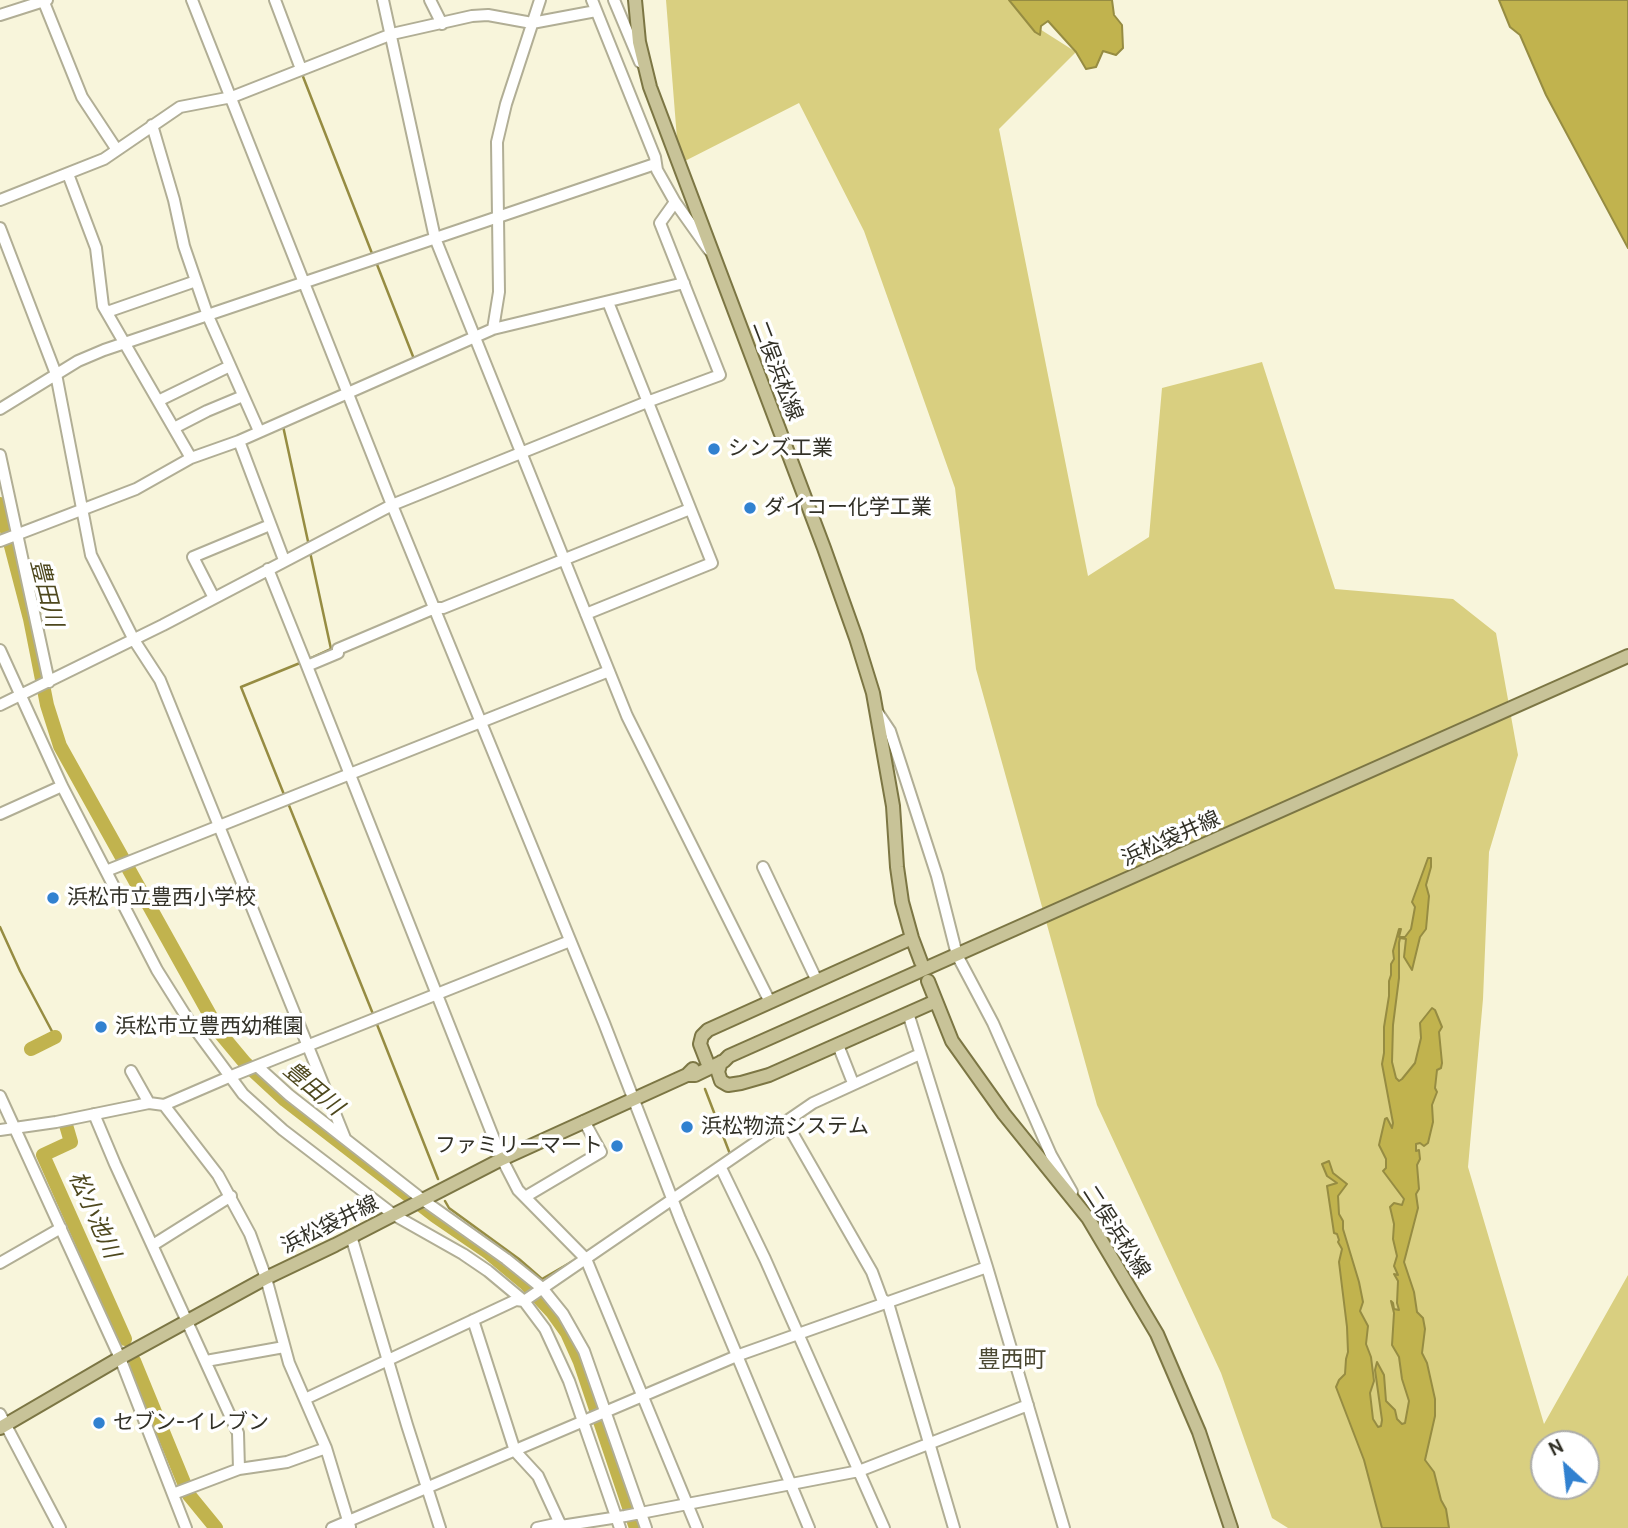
<!DOCTYPE html>
<meta charset="utf-8">
<style>
body{margin:0}
#map{position:relative;width:1628px;height:1528px;overflow:hidden;background:#f8f5db;font-family:Cabin,sans-serif}
canvas{display:block}
.north{position:absolute;left:1530px;top:1430px;width:70px;height:70px;box-sizing:border-box;background:#fff;border:2px solid #adada9;border-radius:50%;rotate:333deg;font-size:19px;font-weight:700;line-height:28px;text-align:center;color:#323127}
.north::after{content:'';display:block;margin:auto;width:24px;height:32px;background:#3181d0;clip-path:polygon(50% 0,100% 100%,50% 72%,0 100%)}
</style>
<div id="map">
<canvas width="1628" height="1528"></canvas>
<div class="north">N</div>
</div>
<script>
const ctx = document.querySelector('canvas').getContext('2d');
ctx.lineJoin = 'round';
function paint(path, color) { ctx.fillStyle = color; ctx.fill(path, 'evenodd'); }
const poly = rows => new Path2D(rows.map(r => 'M' + r).join(''));
function stroke(path, color, width, dash) { ctx.strokeStyle = color; ctx.lineWidth = width; ctx.lineCap = dash ? 'butt' : 'round'; ctx.setLineDash(dash || []); ctx.stroke(path); }
function drawText(font, color, halo, rows, align = 'center') {
  ctx.font = font + ' Cabin,"Noto Sans JP",sans-serif'; ctx.lineWidth = 7; ctx.setLineDash([]); ctx.textBaseline = 'middle'; ctx.strokeStyle = halo; ctx.fillStyle = color; for (const [text, x, y, turn = 0] of rows) {
    ctx.save(); ctx.translate(x, y); ctx.rotate((+turn || 0) * Math.PI / 180); ctx.textAlign = isNaN(turn) ? turn : align; if (halo) ctx.strokeText(text, 0, 0); ctx.fillText(text, 0, 0); ctx.restore();
  }
}
const green = poly([
 [666,0,1016,0,1024,19,1076,52,999,129,1088,576,1149,537,1162,388,1262,362,1335,589,1453,599,1496,633,1518,755,1489,852,1483,999,1468,1167,1544,1424,1628,1275,1628,1528,1288,1528,1272,1518,1221,1373,1097,1105,976,669,955,488,864,231,799,103,679,164],
 [1544,1444,1586,1444,1586,1486,1544,1486]
]);
const water = poly([
 [1009,0,1112,0,1114,15,1122,25,1123,48,1116,55,1103,51,1096,67,1086,69,1076,52,1048,21,1041,26,1040,35,1035,32,1009,0],
 [1499,0,1628,0,1628,248,1546,95,1520,35,1510,27,1499,0],
 [1428,858,1431,858,1431,867,1426,885,1429,896,1426,929,1420,937,1412,970,1404,957,1406,939,1400,938,1399,943,1399,978,1393,1025,1392,1062,1396,1078,1399,1081,1402,1079,1415,1063,1421,1038,1420,1023,1432,1008,1435,1010,1442,1027,1439,1032,1442,1063,1441,1068,1437,1070,1435,1088,1437,1092,1432,1105,1433,1122,1428,1143,1424,1146,1420,1143,1416,1144,1416,1151,1419,1150,1420,1159,1417,1165,1419,1189,1416,1194,1418,1208,1404,1262,1414,1292,1417,1312,1423,1318,1425,1329,1422,1353,1427,1363,1435,1399,1435,1416,1425,1460,1434,1472,1441,1500,1446,1509,1449,1528,1382,1528,1364,1460,1336,1387,1339,1380,1345,1374,1346,1359,1348,1352,1347,1327,1339,1262,1342,1249,1338,1242,1339,1240,1337,1234,1334,1233,1327,1186,1337,1183,1327,1176,1322,1164,1329,1161,1333,1173,1347,1184,1338,1196,1339,1214,1343,1221,1343,1229,1359,1282,1363,1302,1360,1311,1368,1326,1366,1344,1371,1357,1374,1381,1370,1393,1373,1419,1378,1427,1381,1426,1382,1420,1375,1370,1377,1362,1384,1375,1386,1401,1395,1410,1397,1419,1402,1424,1405,1423,1409,1401,1402,1379,1399,1357,1392,1345,1394,1313,1391,1301,1393,1303,1394,1309,1399,1310,1397,1303,1398,1281,1394,1274,1398,1275,1394,1266,1397,1256,1393,1239,1394,1224,1390,1207,1394,1203,1402,1205,1404,1199,1383,1171,1386,1168,1386,1159,1379,1145,1385,1119,1387,1118,1392,1128,1393,1123,1382,1064,1384,1053,1384,1027,1389,996,1389,981,1391,975,1391,964,1394,959,1393,951,1399,929,1401,929,1399,937,1405,937,1411,929,1415,907,1412,902,1428,858]
]);
const stream = poly([
 [302,74,373,256],
 [376,262,414,359],
 [283,426,309,546],
 [307,660,331,649,310,552],
 [285,797,241,687,300,663],
 [288,803,373,1014],
 [0,927,20,971,55,1037],
 [376,1022,438,1179],
 [705,1089,730,1154],
 [445,1201,449,1208,519,1259,542,1279,573,1261],
 [113,1325,120,1340]
]);
const river = poly([
 [0,504,30,619,47,705,60,746,220,1033,245,1063,285,1100,435,1216,489,1253,525,1283,552,1312,567,1333,580,1362,636,1528],
 [31,1049,55,1037],
 [66,1125,71,1142,43,1155,125,1339],
 [134,1361,189,1495,216,1528]
]);
const minor = poly([
 [43,0,82,97,117,150],
 [192,0,392,505,604,1023,680,1219,809,1528],
 [275,0,301,69],
 [383,0,435,238,627,716,770,1002],
 [430,0,442,24],
 [592,0,655,157,657,170,675,202,709,250],
 [614,0,640,62],
 [0,15,47,0],
 [152,125,174,200,184,246,208,316,259,431],
 [68,174,96,248,103,306,191,458],
 [0,200,104,159,180,107,232,97,392,34,472,16,488,15,532,23,596,11],
 [0,228,56,374,91,555,134,640,160,680,345,1138],
 [107,312,196,281],
 [493,329,499,292,497,142,506,104,540,0],
 [158,401,230,366],
 [0,409,78,361,104,350,655,164],
 [174,428,207,411,243,396],
 [239,441,284,560],
 [0,455,49,682],
 [0,541,136,489,191,458,239,441,493,329,684,283],
 [268,569,307,666,338,653,338,649,435,608,443,608,690,509],
 [214,598,193,557,270,525],
 [586,614,712,563,608,302],
 [0,650,62,786,157,970,189,1021,243,1094,283,1130,394,1215,463,1254,488,1271,524,1301,545,1329,569,1381,620,1528],
 [307,666,502,1159,518,1190,586,1259,697,1528],
 [0,705,163,625,392,505,647,402,720,375,660,223,675,202],
 [878,713,890,731,937,876,957,955,993,1023,1051,1155,1072,1192],
 [0,814,62,786],
 [763,867,817,981],
 [106,871,609,671],
 [908,1013,987,1267,1064,1528],
 [838,1045,853,1083],
 [257,1066,289,1095,423,1200,506,1259,542,1288,563,1314,584,1351,646,1528],
 [131,1071,149,1103],
 [0,1096,120,1358,186,1528],
 [164,1105,218,1175,250,1234,266,1278,289,1363,326,1448,350,1527],
 [94,1114,115,1164,238,1433,239,1469],
 [786,1122,872,1272,882,1299,888,1303,954,1528],
 [0,1130,56,1122,149,1103,164,1105,229,1077,570,941],
 [721,1168,765,1259,884,1528],
 [525,1197,601,1152,584,1121],
 [351,1236,407,1425,440,1528],
 [153,1245,231,1196],
 [0,1263,61,1228],
 [473,1320,515,1451,538,1476,562,1528],
 [206,1361,284,1347],
 [305,1399,516,1300,524,1301,813,1103,920,1054],
 [0,1414,60,1528],
 [173,1494,239,1469,287,1462,326,1448],
 [561,1526,625,1516,859,1471,1028,1405],
 [332,1528,739,1355,987,1267],
 [537,1528,560,1523]
]);
const major = poly([
 [635,0,639,42,650,87,824,548,856,638,873,693,893,806,897,867,902,902,912,938,921,962],
 [928,981,952,1041,1004,1114,1088,1218,1157,1334,1199,1432,1231,1528],
 [707,1062,700,1044,702,1036,708,1030,912,938],
 [721,1062,718,1072,721,1081,728,1085,741,1083,769,1075,936,1001],
 [687,1075,695,1075,724,1061,729,1056,1628,656],
 [0,1428,120,1358,266,1278,335,1245,502,1159,687,1075,693,1069]
]);
const markers = [
 [714,449,7,"#3181d0"],
 [750,508,7,"#3181d0"],
 [53,898,7,"#3181d0"],
 [101,1027,7,"#3181d0"],
 [687,1127,7,"#3181d0"],
 [617,1146,7,"#3181d0"],
 [99,1423,7,"#3181d0"]
];
const streetNames = [
 ["二俣浜松線",777,371,69],
 ["浜松袋井線",1171,839,-24],
 ["浜松袋井線",330,1225,-26],
 ["二俣浜松線",1116,1232,57]
];
const poiNames = [
 ["シンズ工業",728,449],
 ["ダイコー化学工業",764,508],
 ["浜松市立豊西小学校",67,898],
 ["浜松市立豊西幼稚園",115,1027],
 ["浜松物流システム",701,1127],
 ["ファミリーマート",603,1146,"right"],
 ["セブン-イレブン",113,1423]
];
const waterNames = [
 ["豊田川",46,593,76],
 ["豊田川",313,1089,40],
 ["松小池川",94,1215,66]
];
const neighbourhoodNames = [
 ["豊西町",1012,1360]
];
paint(green, '#d9cf80');
paint(water, '#c1b34e');
stroke(water, '#968c42', 2);
stroke(stream, '#968c42', 2.5);
stroke(river, '#c1b34e', 14);
stroke(minor, '#b1ae95', 14);
stroke(major, '#7c7644', 16);
stroke(minor, '#fff', 10);
stroke(major, '#c8c398', 12);
for (const [x, y, r, color] of markers) { const dot = new Path2D(); dot.arc(x, y, r, 0, 2 * Math.PI); ctx.fillStyle = color; ctx.fill(dot); stroke(dot, '#fff', 2.5); }
drawText('21px', '#323127', '#fff', streetNames);
drawText('21px', '#323127', '#fff', poiNames, 'left');
drawText('italic 23px', '#4e481e', '#fff', waterNames);
drawText('23px', '#4b4832', '#fff', neighbourhoodNames);
</script>
